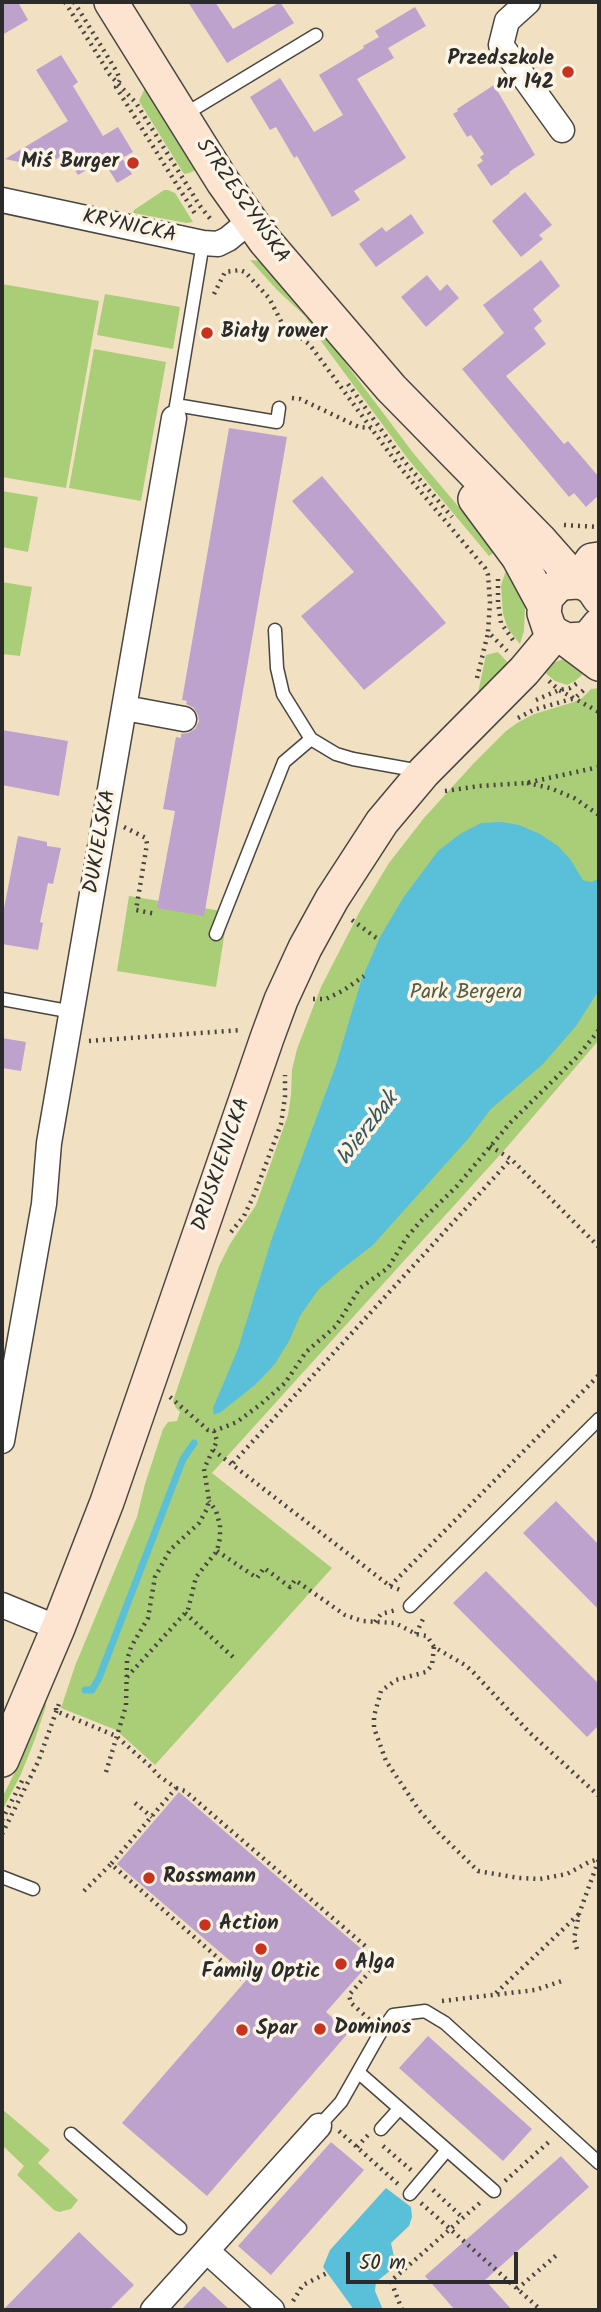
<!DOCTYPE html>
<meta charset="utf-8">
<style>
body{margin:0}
#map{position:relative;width:601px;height:2312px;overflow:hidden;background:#f2e0c2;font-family:Kalam,sans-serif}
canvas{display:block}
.frame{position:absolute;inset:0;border:4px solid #2b2b2b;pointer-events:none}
.scale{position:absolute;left:346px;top:2252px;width:172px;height:32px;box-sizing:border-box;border:4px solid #2b2b2b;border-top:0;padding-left:9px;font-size:21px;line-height:24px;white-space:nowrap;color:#2b2b2b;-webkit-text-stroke:5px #fcf5e5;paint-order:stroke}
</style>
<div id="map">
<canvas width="601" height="2312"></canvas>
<div class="frame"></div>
<div class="scale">50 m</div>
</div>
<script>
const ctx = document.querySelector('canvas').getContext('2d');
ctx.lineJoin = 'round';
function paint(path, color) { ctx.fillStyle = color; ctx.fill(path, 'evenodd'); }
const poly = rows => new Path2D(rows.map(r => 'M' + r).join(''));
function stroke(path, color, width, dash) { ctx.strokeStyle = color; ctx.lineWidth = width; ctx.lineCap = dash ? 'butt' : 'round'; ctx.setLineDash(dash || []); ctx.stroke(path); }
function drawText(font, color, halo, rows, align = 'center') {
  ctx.font = font + ' Kalam,sans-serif'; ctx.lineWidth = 7; ctx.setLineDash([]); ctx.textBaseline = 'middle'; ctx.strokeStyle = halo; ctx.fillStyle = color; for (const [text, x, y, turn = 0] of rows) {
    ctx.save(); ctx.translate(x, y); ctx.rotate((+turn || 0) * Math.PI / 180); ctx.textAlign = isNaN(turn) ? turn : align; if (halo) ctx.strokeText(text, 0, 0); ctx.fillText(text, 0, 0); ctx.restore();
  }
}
const green = poly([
 [145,88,196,170,189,173,184,174,139,101],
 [164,190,168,190,175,193,193,222,187,223,133,213,134,210],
 [250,260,262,261,320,329,414,454,496,551,489,556,408,459,315,333,306,317,277,290],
 [2,284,99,301,66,488,2,477],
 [105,294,180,307,173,349,97,335],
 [94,349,166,362,141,501,69,488],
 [2,491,38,497,28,552,2,547],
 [509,568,521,592,525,605,524,631,520,644,508,629,503,614,501,586,505,573],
 [2,582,32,587,20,656,2,654],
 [498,652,509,664,481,695,478,693,486,655],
 [564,659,571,660,588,670,575,681,567,685,555,681,543,671,552,663],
 [599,688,599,1040,507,1147,212,1473,332,1568,155,1765,116,1730,61,1708,75,1666,137,1517,145,1484,163,1429,168,1422,177,1421,180,1412,176,1408,173,1401,219,1266,230,1244,256,1205,288,1115,291,1095,292,1070,297,1049,321,987,360,911,389,863,424,818,474,763,506,731,517,723,534,714,574,702,582,698,591,689],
 [129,896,228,912,216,987,117,971],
 [45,1694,46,1706,35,1739,21,1774,2,1811,2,1798,15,1772],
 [2,2109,50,2150,38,2163,78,2200,71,2209,59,2212,54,2210,17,2175,24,2166,2,2145]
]);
const water = poly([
 [501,822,519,825,540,834,558,846,570,859,583,880,591,882,599,879,599,990,576,1026,543,1064,491,1109,468,1139,373,1245,342,1269,318,1290,300,1316,289,1341,275,1364,256,1384,221,1412,214,1415,213,1408,238,1349,272,1238,336,1065,361,981,380,937,403,898,438,851,460,834,481,823],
 [386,2188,411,2207,412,2217,409,2226,391,2243,396,2266,376,2282,375,2291,383,2310,351,2310,352,2307,323,2267,330,2250]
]);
const stream = poly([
 [85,1690,92,1690,99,1678,183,1459,194,1443]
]);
const building = poly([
 [2,2,18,2,28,20,2,35],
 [188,2,215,2,233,29,280,2,294,23,227,63],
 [415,7,426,26,388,48,394,58,357,79,406,158,354,191,360,200,332,217,297,156,294,158,276,127,270,130,250,97,280,78,314,132,343,115,319,75,364,48,363,46,379,37,375,31],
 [61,55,78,82,73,86,103,136,118,127,133,152,122,158,132,174,117,183,103,160,78,175,65,154,43,167,5,159,68,121,36,70],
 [494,85,535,155,509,172,510,173,491,186,477,165,483,161,480,157,484,154,471,135,467,137,453,114,458,111,457,109],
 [525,192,552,225,539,235,543,239,521,257,492,221],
 [411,214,424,233,376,267,359,244,382,227,386,232],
 [541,260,560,286,533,309,542,321,534,328,546,344,506,376,564,444,568,441,599,477,599,495,586,507,574,493,569,497,462,369,504,333,483,305],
 [427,275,440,291,447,284,459,298,426,327,401,297],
 [229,428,287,437,204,916,157,908,175,811,163,809,176,737,181,738,181,734,188,733,195,729,199,721,198,715,194,708,186,704,187,701,182,700],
 [322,476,446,623,364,690,301,616,354,572,292,501],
 [2,730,68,741,59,796,2,785],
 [18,836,47,842,47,846,61,848,53,884,48,883,40,922,43,923,38,950,2,944,2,919],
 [2,1038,26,1042,21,1071,2,1068],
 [556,1501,599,1545,599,1610,523,1533],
 [486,1571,599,1684,599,1725,587,1737,453,1603],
 [179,1792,373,1959,326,2012,349,2032,207,2196,122,2123,249,1977,117,1864],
 [428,2036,532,2129,503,2161,399,2068],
 [331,2142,364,2170,271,2275,238,2246],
 [561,2156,589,2187,485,2280,512,2310,455,2310,425,2276],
 [79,2232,134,2285,109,2310,3,2310],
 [204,2286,230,2310,181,2310]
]);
const path = poly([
 [65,2,110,75,136,103,200,206,212,221],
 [74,2,117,72,120,80,116,87,197,217],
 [214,294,225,272,240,270,245,272,269,298,282,323,310,345,399,466,485,568,488,575,490,602,488,632,507,651],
 [348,384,404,461,452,517],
 [292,398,300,399,359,427,371,428],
 [564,525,599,527],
 [498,579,498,602,501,623,515,643],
 [477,678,488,633],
 [549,681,559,690,599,712],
 [536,700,559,690,570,688,579,682],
 [518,718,533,710,575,698,586,688],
 [527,783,550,788,574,798,599,815],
 [445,791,479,786,526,783,599,767],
 [124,827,146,838,147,844,136,910,156,914],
 [352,920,379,940],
 [313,999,326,999,344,990,364,976],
 [89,1041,241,1030],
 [490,1146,511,1159,599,1247],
 [231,1232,244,1216,255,1193,281,1124,285,1097,285,1075],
 [170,1397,208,1430,214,1431,237,1422,261,1404,285,1383,306,1352,336,1326,360,1288,388,1268,407,1237,420,1222,457,1186,510,1123,577,1057,599,1030],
 [213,1450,390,1586,403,1591],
 [233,1463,511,1159],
 [217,1551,257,1578,264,1568,290,1587,295,1580,345,1615,362,1621,395,1623,416,1634,427,1636,434,1647,465,1665,473,1672,529,1732,599,1796],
 [390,1586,599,1375],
 [185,1613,234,1658],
 [375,1622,381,1614,396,1610],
 [416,1634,424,1617],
 [434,1647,432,1665,426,1672,396,1680,381,1691,374,1716,374,1728,386,1761,419,1810,438,1832,478,1871,519,1878,540,1879,567,1874,589,1862,599,1859],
 [127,1677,188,1610,196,1577,217,1551,220,1538,220,1525,216,1511,209,1501],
 [56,1708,56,1711,116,1736,151,1767,159,1776,176,1788,111,1864,242,1979],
 [106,1772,126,1706,127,1660,131,1647,148,1618,155,1577,170,1550,199,1523,207,1509,209,1500,204,1469,217,1441,214,1431],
 [176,1788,185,1791,378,1957,374,1967,349,1995,351,2003,370,2020],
 [135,1803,152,1817],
 [2,1820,24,1777],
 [2,1834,38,1762,60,1701],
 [84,1891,111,1864],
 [577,1949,574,1939,579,1914,599,1859],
 [496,1993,579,1914],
 [442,2001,535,1990,562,1981],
 [339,2131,398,2184],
 [383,2146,411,2170],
 [357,2147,368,2135],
 [505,2181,551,2140],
 [433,2190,463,2218],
 [421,2203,541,2310],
 [517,2289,559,2253],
 [293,2301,303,2285,327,2273],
 [402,2310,391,2281,482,2201]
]);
const lane = poly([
 [182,116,316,35],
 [176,405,277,422,279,408],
 [174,418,203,243],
 [275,630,277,668,283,694,311,739,336,754,353,759,420,771],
 [216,934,284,762,311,739],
 [2,999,73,1012],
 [410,1606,599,1419],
 [2,1877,33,1889],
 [358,2072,494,2191],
 [319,2126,341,2102,379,2035,393,2015,425,2011,445,2023,599,2163],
 [381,2129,399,2109],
 [71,2134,180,2228],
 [410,2194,447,2150]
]);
const street = poly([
 [528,2,507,21,501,45,562,130],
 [2,200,203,243,218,244,228,239,250,221],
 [125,708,184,719],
 [2,1441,44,1204,49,1143,174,418],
 [2,1605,58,1628],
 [208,2252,272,2310],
 [153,2310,319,2126]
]);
const secondary = poly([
 [111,2,223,182,265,241,391,388,539,539,577,582],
 [475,499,518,557,544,605],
 [577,582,592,560,599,559],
 [599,598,593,589,586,584,577,582,563,583,556,587,546,598,544,613,549,628,555,634,567,640,583,639,590,636,599,625],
 [567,640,599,664],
 [2,1760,58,1628,107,1502,267,1038,281,1000,305,948,332,899,382,822,424,772,524,671,555,634]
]);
const markers = [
 [568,72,7,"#c8321e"],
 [133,163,7,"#c8321e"],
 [207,333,7,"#c8321e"],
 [149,1878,7,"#c8321e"],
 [205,1925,7,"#c8321e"],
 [261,1949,7,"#c8321e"],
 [341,1964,7,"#c8321e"],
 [320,2029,7,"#c8321e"],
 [242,2030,7,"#c8321e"]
];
const poiNames = [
 ["Przedszkole",554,60,"right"],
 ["nr 142",554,84,"right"],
 ["Miś Burger",119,163,"right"],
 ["Biały rower",221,333],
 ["Rossmann",163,1878],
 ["Action",219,1925],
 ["Alga",355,1964],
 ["Family Optic",261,1973,"center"],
 ["Dominos",334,2029],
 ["Spar",256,2030]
];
const streetNames = [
 ["STRZESZYŃSKA",241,202,55],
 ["KRYNICKA",129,228,12],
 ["DUKIELSKA",102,842,-80],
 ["DRUSKIENICKA",223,1165,-71]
];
const parkNames = [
 ["Park Bergera",466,994]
];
const waterNames = [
 ["Wierzbak",369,1130,-52]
];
paint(green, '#aace77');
paint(water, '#5abfd8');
stroke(stream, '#5abfd8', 7);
paint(building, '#bea2ce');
stroke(lane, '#494642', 15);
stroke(street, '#494642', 27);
stroke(secondary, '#494642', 36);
stroke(path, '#494642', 4.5, [2, 5]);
stroke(lane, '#fff', 12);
stroke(street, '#fff', 24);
stroke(secondary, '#fde4d0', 33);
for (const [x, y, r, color] of markers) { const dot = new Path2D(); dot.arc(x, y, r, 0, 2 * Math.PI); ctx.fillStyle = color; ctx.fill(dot); stroke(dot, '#fcf5e5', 2.5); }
drawText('bold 21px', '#2b2b2b', '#fcf5e5', poiNames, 'left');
drawText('21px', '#2b2b2b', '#fcf5e5', streetNames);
drawText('21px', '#515c42', '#fcf5e5', parkNames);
drawText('italic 23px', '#39575f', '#fcf5e5', waterNames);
</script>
